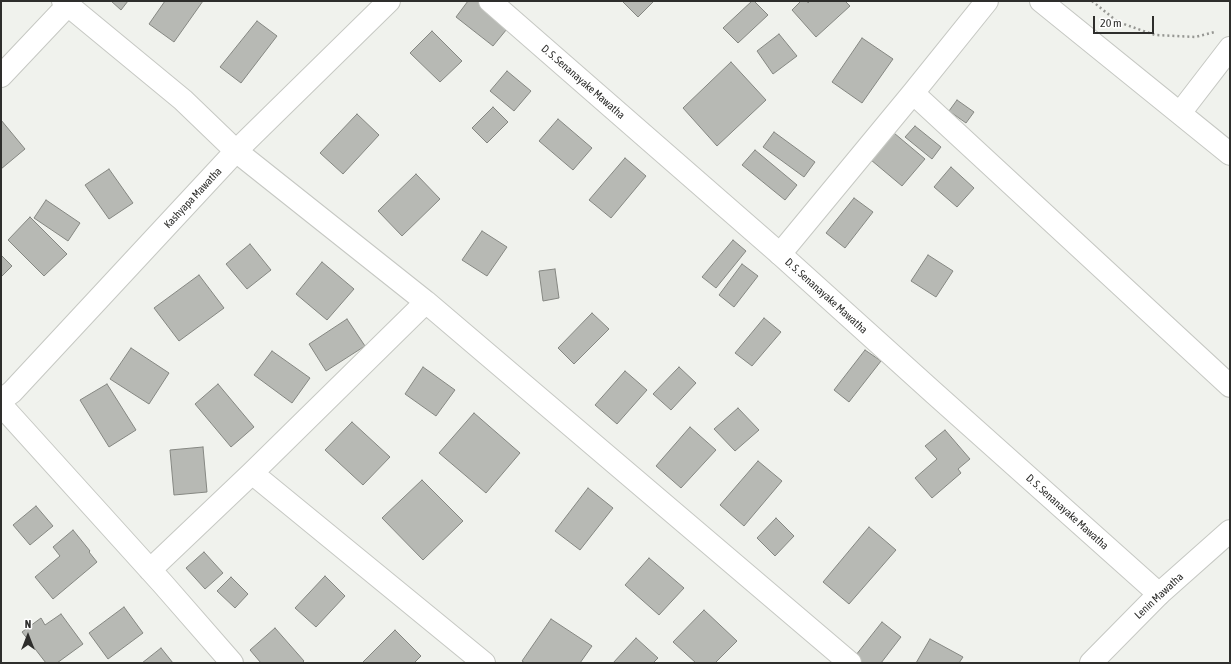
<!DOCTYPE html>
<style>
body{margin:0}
#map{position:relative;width:1231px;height:664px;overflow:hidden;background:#f0f2ed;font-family:"Asap Condensed",sans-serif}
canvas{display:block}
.frame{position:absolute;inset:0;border:2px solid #2e2e2c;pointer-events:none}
.north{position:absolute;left:8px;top:616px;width:40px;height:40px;-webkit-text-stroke:3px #fff;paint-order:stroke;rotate:0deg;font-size:11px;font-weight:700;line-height:16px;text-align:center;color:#2e2e2c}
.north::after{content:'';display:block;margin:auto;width:14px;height:18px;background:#2e2e2c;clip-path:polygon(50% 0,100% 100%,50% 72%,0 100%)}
.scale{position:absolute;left:1093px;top:16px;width:61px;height:18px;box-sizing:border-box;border:2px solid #2e2e2c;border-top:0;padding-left:5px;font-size:12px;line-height:14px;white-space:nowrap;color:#2e2e2c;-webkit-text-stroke:3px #fff;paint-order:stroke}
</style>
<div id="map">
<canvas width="1231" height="664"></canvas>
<div class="frame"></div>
<div class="north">N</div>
<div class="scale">20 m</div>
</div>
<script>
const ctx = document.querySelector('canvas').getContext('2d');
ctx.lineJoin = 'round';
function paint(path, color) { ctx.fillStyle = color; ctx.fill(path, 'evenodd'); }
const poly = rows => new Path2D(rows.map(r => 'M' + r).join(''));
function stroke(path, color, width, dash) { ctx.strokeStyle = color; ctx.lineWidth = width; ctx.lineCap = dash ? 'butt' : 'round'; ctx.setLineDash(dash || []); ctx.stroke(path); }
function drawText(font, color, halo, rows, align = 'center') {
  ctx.font = font + ' "Asap Condensed",sans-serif'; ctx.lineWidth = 3; ctx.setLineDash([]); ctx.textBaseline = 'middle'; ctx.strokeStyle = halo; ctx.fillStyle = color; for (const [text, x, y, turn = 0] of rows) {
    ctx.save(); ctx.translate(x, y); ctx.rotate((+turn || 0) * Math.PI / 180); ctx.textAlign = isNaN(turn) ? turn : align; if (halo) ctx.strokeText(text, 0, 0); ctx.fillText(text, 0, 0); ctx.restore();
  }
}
const building = poly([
 [111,1,128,1,121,10,111,1],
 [165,1,203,1,174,42,149,24,165,1],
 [468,1,481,1,511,24,493,46,456,17,468,1],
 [622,1,654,1,638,17,622,1],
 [752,1,754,1,768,15,738,43,723,28,752,1],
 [801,1,807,1,808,3,810,1,845,1,850,6,816,37,792,10,801,1],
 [257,21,277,36,241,83,220,67,257,21],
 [432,31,462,61,440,82,410,53,432,31],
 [779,34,797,56,773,74,757,51,779,34],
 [862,38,893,59,862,103,832,82,862,38],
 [731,62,766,100,717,146,683,108,731,62],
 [507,71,531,91,514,111,490,91,507,71],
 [957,100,974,112,966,123,949,111,957,100],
 [493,107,508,122,487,143,472,128,493,107],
 [357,114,379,135,343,174,320,153,357,114],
 [558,119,592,148,573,170,539,141,558,119],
 [1,120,25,149,1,169,1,120],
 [915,126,941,147,932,159,905,137,915,126],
 [774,132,815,162,804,177,763,147,774,132],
 [894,133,925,159,902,186,871,160,894,133],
 [755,150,797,185,785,200,742,165,755,150],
 [625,158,646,176,611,218,589,200,625,158],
 [951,167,974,188,957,207,934,187,951,167],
 [109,169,133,203,109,219,85,185,109,169],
 [416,174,440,199,402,236,378,211,416,174],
 [854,198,873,212,845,248,826,233,854,198],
 [46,200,80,223,68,241,34,218,46,200],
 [30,217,67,254,44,276,8,240,30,217],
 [482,231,507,247,487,276,462,260,482,231],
 [733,240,746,251,716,288,702,277,733,240],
 [250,244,271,270,247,289,226,264,250,244],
 [1,255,12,266,1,277,1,255],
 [928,255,953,271,936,297,911,281,928,255],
 [322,262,354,289,327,320,296,294,322,262],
 [742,264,758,276,734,307,719,295,742,264],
 [555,269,559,298,543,301,539,271,555,269],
 [199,275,224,308,179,341,154,308,199,275],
 [592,313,609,329,574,364,558,348,592,313],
 [764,318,781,332,752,366,735,353,764,318],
 [347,319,365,346,326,371,309,344,347,319],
 [131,348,169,373,149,404,110,379,131,348],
 [865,350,881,361,849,402,834,390,865,350],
 [272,351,310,378,292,403,254,375,272,351],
 [423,367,455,390,436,416,405,394,423,367],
 [679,367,696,383,671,410,653,394,679,367],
 [625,371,647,390,617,424,595,405,625,371],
 [107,384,136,430,109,447,80,400,107,384],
 [218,384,254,427,231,447,195,404,218,384],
 [738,408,759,430,735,451,714,429,738,408],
 [474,413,520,453,486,493,439,453,474,413],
 [352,422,390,457,363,485,325,450,352,422],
 [690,427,716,450,681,488,656,466,690,427],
 [945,430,970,459,958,469,961,473,932,498,915,478,937,459,925,446,945,430],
 [203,447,207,492,174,495,170,450,203,447],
 [758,461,782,481,744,526,720,505,758,461],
 [422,480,463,521,423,560,382,518,422,480],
 [588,488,613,508,580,550,555,531,588,488],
 [36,506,53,526,30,545,13,525,36,506],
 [776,518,794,536,775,556,757,538,776,518],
 [869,527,896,550,849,604,823,582,869,527],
 [73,530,90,551,89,552,97,562,53,599,35,577,60,556,53,547,73,530],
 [204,552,223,573,205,589,186,568,204,552],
 [649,558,684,588,659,615,625,585,649,558],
 [325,576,345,596,316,627,295,608,325,576],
 [231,577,248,594,235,608,217,591,231,577],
 [124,607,143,633,108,659,89,633,124,607],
 [704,610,737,641,715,663,696,663,673,642,704,610],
 [61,614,83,644,57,663,46,663,22,632,41,618,45,625,61,614],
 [551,619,592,646,580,663,525,663,522,661,551,619],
 [882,622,901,637,881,663,857,663,852,660,882,622],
 [275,628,304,661,302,663,261,663,250,650,275,628],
 [395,630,421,656,414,663,362,663,395,630],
 [636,638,658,658,653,663,613,663,636,638],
 [930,639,963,657,959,663,916,663,930,639],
 [161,648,173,663,142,663,161,648]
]);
const path = poly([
 [1092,1,1118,22,1155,35,1195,37,1215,32]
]);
const minor = poly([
 [63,1,183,100,236,151,426,302,850,663],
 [1041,1,1230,154],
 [1,76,68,5],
 [913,93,1230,386],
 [1180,113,1230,48],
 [780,254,913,93,987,1],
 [1,400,12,392,236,151,389,1],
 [1,405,163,584,232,663],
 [252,473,484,663],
 [150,570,252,473,426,302],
 [1091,663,1159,594,1230,531]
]);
const major = poly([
 [490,1,780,254,934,393,1159,594]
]);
const streetNames = [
 ["D. S. Senanayake Mawatha",583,82,41],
 ["Kashyapa Mawatha",193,198,-47],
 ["D. S. Senanayake Mawatha",826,296,42],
 ["D. S. Senanayake Mawatha",1067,512,42],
 ["Lenin Mawatha",1159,596,-43]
];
paint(building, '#b7b9b4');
stroke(building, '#858782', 1);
stroke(minor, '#c6c8c3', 24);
stroke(major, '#c6c8c3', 24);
stroke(path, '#969793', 2.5, [2, 3]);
stroke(minor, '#fff', 22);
stroke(major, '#fff', 22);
drawText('11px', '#2e2e2c', '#fff', streetNames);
</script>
